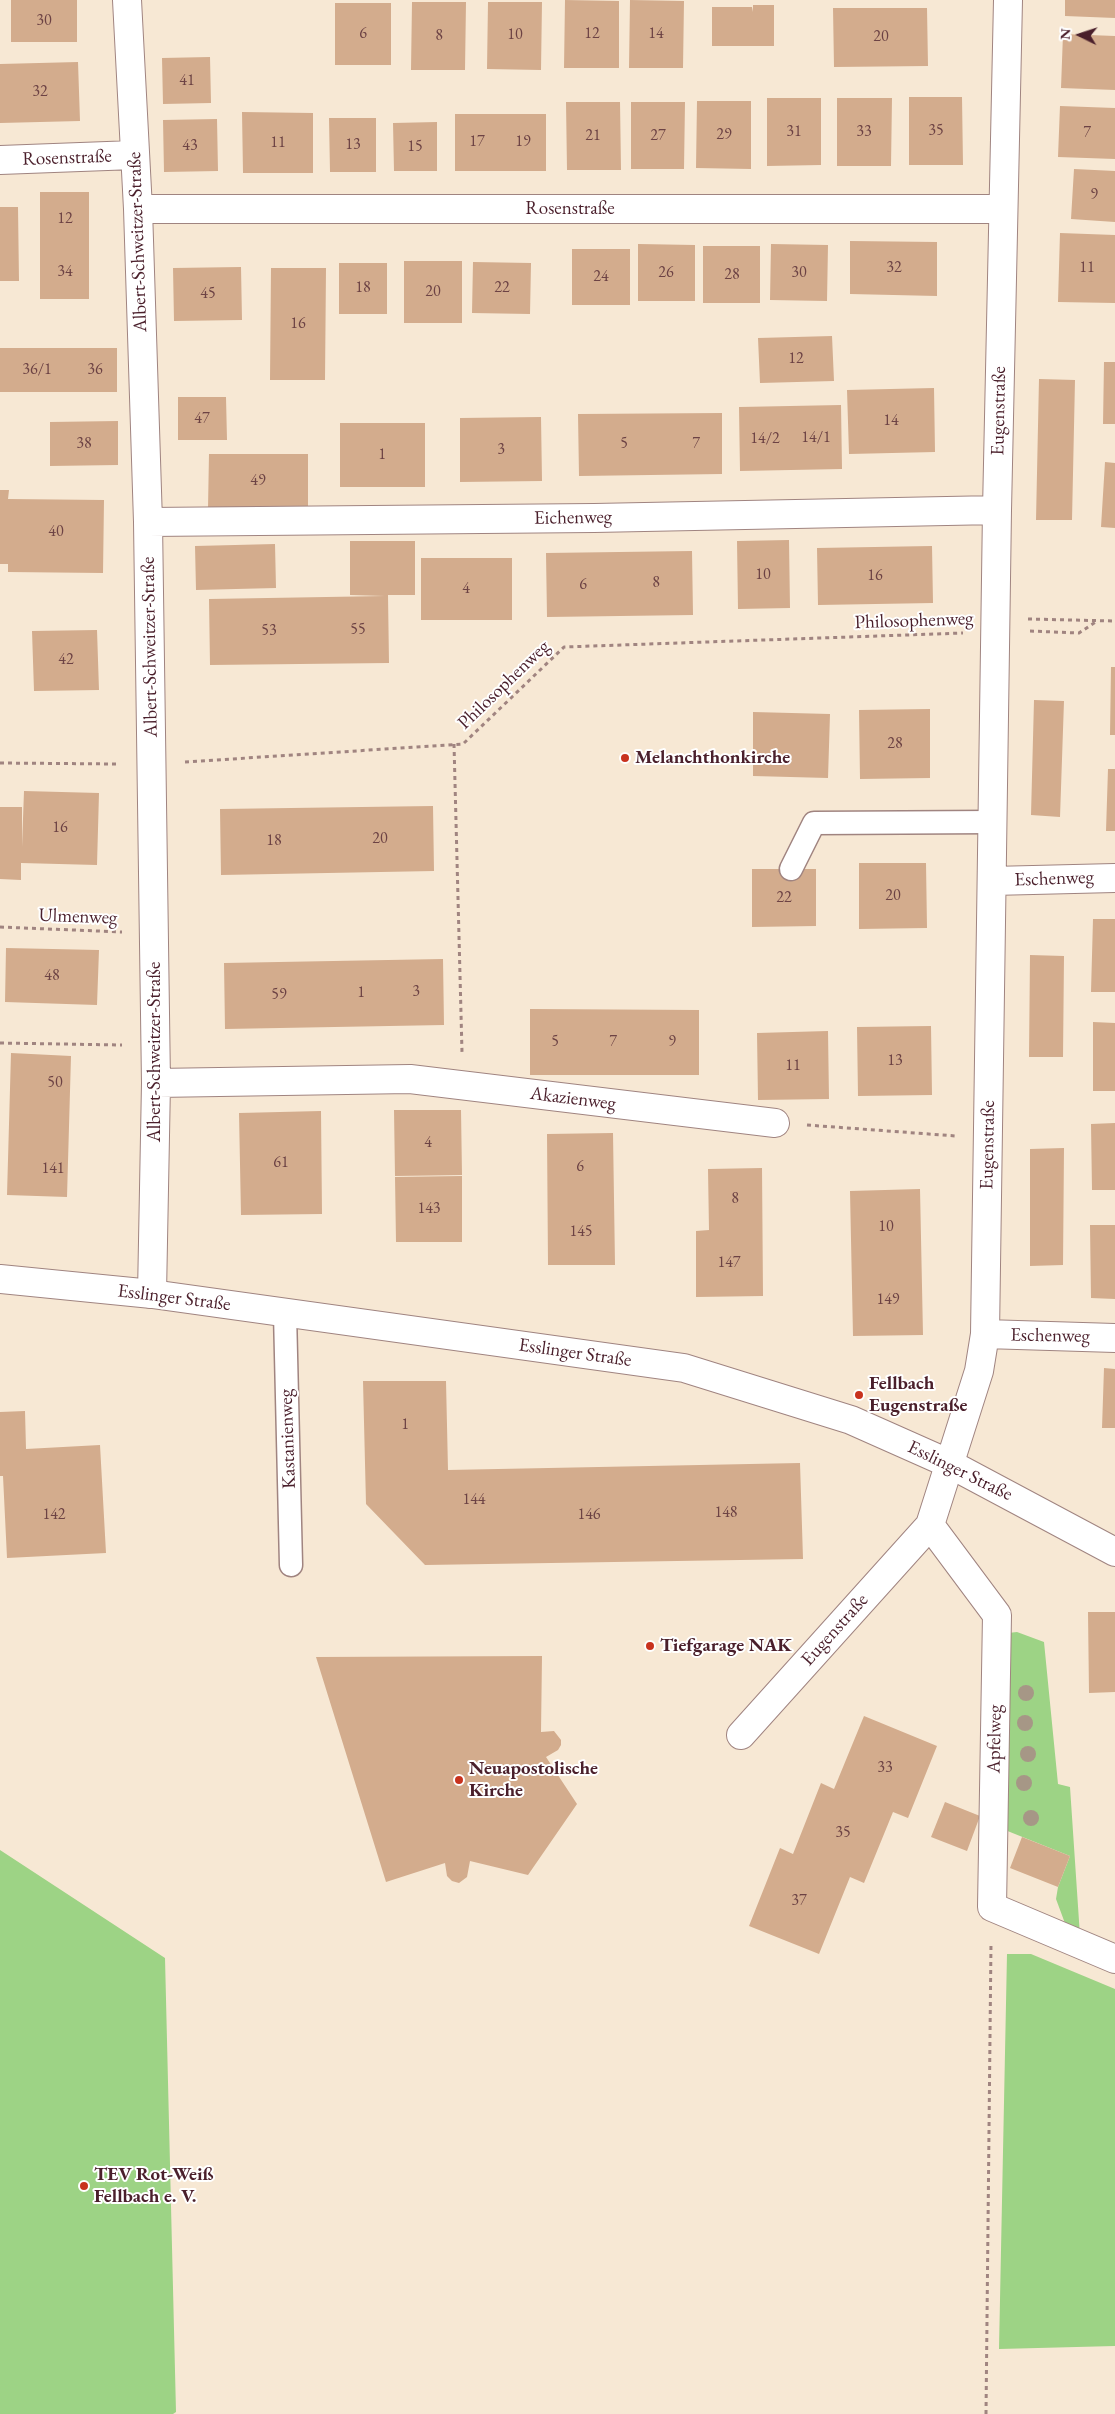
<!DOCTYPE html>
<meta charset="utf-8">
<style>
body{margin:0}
#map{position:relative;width:1115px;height:2414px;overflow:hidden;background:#f7e8d4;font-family:"EB Garamond",serif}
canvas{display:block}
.north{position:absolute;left:1055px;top:10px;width:50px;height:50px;-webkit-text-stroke:4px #fff;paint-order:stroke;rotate:274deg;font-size:14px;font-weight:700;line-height:20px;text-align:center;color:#4a1f2b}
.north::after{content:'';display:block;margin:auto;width:18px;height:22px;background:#4a1f2b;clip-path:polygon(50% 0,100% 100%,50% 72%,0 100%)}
</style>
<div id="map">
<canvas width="1115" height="2414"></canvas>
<div class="north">N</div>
</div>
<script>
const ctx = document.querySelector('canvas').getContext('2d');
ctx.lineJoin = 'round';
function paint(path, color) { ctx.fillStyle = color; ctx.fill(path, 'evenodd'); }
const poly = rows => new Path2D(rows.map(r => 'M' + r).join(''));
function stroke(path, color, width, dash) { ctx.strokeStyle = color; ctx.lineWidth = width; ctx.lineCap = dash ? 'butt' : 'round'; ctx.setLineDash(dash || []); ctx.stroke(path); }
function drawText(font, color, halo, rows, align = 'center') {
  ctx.font = font + ' "EB Garamond",serif'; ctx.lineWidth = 4; ctx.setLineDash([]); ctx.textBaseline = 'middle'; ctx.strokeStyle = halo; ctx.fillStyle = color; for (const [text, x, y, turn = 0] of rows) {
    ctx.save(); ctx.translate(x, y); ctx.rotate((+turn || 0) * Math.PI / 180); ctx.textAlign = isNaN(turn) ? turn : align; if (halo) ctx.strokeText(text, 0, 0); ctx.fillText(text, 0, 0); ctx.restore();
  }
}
const green = poly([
 [1017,1632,1044,1642,1058,1784,1070,1787,1080,1936,1066,1926,1056,1899,1058,1887,1070,1856,1000,1828,1008,1633],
 [0,1850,165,1958,176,2412,173,2414,0,2414],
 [1007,1954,1031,1954,1115,1989,1115,2346,999,2349]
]);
const building = poly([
 [11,0,77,0,77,42,11,42],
 [565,0,619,1,619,68,564,68],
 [630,0,684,1,683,68,629,68],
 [1065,0,1115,0,1115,18,1065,16],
 [412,2,466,2,465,70,411,70],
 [488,2,542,2,541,70,487,69],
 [335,3,391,3,391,65,335,65],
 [753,5,774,5,774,46,712,46,712,7,752,7,753,12],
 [833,8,927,8,928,66,834,67],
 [1063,34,1115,36,1115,90,1061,88],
 [210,57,211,103,163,104,162,58],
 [78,62,80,121,0,123,0,64],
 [909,97,962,97,963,165,909,165],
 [767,98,821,98,821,165,767,166],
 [837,98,892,98,891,166,837,166],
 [697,101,751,101,751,169,696,168],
 [566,102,620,102,621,170,567,170],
 [631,102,685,102,684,169,631,169],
 [1060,106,1115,108,1115,159,1058,157],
 [242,112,313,113,313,173,243,173],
 [455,114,546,114,546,171,455,171],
 [329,118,376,118,376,172,330,172],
 [217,119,218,171,164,172,163,120],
 [437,122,437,171,394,171,393,123],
 [1074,169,1115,171,1115,222,1071,219],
 [40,192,89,192,89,299,40,299],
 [0,207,18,207,19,281,0,281],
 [1060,233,1115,235,1115,303,1058,302],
 [850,241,937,242,937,296,850,294],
 [638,244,695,245,695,301,638,301],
 [771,244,828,245,827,301,770,300],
 [703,246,760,246,760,303,703,303],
 [572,249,630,249,630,305,572,305],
 [404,261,462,261,462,323,404,323],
 [473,262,531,263,530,314,472,313],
 [339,263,387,263,387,314,339,314],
 [241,267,242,320,174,321,173,268],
 [271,268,326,268,325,380,270,380],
 [832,336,834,381,760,383,758,338],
 [0,348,117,348,117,392,0,392],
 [1104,362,1115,362,1115,424,1103,424],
 [1039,379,1075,380,1072,520,1036,520],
 [934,388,935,452,849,454,847,390],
 [178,397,226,397,227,440,178,440],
 [841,405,842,469,740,471,739,407],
 [722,413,722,474,579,476,578,414],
 [541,417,542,481,460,482,460,418],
 [118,421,118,465,50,466,50,422],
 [340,423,425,423,425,487,340,487],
 [209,454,308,454,308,508,208,508],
 [1105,462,1115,463,1115,528,1101,527],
 [0,490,9,490,8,499,104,500,103,573,8,572,8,564,0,564],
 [789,540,790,608,738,609,737,541],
 [350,541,415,541,415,595,388,595,389,663,210,665,209,599,385,596,350,595],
 [275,544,276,588,196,590,195,546],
 [932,546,933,603,818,605,817,548],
 [692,551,693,615,547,617,546,553],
 [421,558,512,558,512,620,421,620],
 [97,630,99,690,34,691,32,631],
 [1111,667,1115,667,1115,735,1110,735],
 [1034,700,1064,701,1060,817,1031,815],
 [930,709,930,778,860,779,859,710],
 [753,712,830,714,828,778,753,776],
 [1108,769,1115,769,1115,831,1106,831],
 [24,791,99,793,97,865,21,863,21,880,0,879,0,807,22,807,22,847],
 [433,806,434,871,221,875,220,809],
 [859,863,926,863,927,928,859,929],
 [752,869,816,869,816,926,752,927],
 [1093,919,1115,919,1115,992,1091,992],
 [6,948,99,950,97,1005,5,1002],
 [1030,955,1064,956,1063,1057,1029,1057],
 [443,959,444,1025,225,1029,224,963],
 [530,1009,699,1010,699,1075,530,1075],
 [1093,1022,1115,1023,1115,1091,1093,1091],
 [931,1026,932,1095,858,1096,857,1027],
 [828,1031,829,1099,758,1100,757,1033],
 [11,1053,71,1056,67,1197,7,1195],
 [394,1110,461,1110,462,1175,395,1176],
 [321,1111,322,1214,241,1215,239,1113],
 [1115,1123,1115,1190,1092,1190,1091,1124],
 [613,1133,615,1265,548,1265,547,1134],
 [1064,1148,1063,1265,1030,1266,1030,1149],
 [762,1168,763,1296,696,1297,696,1231,709,1230,708,1169],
 [462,1176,462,1242,396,1242,395,1177],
 [920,1189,923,1335,853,1336,850,1191],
 [1090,1225,1115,1225,1115,1299,1091,1298],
 [1104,1368,1115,1369,1115,1428,1102,1428],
 [363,1381,446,1381,448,1470,800,1463,803,1559,425,1565,366,1504],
 [25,1411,26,1449,100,1445,106,1553,7,1558,3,1476,0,1476,0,1412],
 [1088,1612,1115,1612,1115,1692,1089,1693],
 [542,1656,541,1732,554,1731,561,1740,561,1745,558,1750,546,1757,577,1804,528,1875,470,1861,467,1877,459,1883,452,1881,447,1876,445,1863,386,1882,316,1657],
 [864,1716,937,1746,908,1818,893,1812,864,1883,850,1877,819,1954,749,1926,780,1848,793,1854,821,1783,834,1789],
 [945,1802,980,1816,967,1851,931,1837],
 [1022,1837,1070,1856,1058,1887,1010,1868]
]);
const path = poly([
 [1028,619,1115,621],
 [1030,631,1079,633,1097,621],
 [454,744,462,1052],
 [185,762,463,744,564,647,963,633],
 [0,763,118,764],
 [0,927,122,932],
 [0,1043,122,1045],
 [807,1125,956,1136],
 [986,2414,991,1942]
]);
const service = poly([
 [791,869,814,823,993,822],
 [285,1313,291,1565]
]);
const minor = poly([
 [127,0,138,209,148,522,156,1083,152,1294],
 [1008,0,997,510,985,1334,979,1371,930,1525,997,1615,992,1907,1115,1959],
 [0,160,134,155],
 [138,209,1003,209],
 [148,522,594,518,997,510],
 [992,881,1115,878],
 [156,1083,410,1079,775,1123],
 [985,1334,1115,1338],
 [741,1735,930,1525]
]);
const secondary = poly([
 [0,1279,152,1294,684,1368,851,1420,950,1464,1115,1552]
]);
const trees = [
 [1026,1693],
 [1025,1723],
 [1028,1754],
 [1024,1783],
 [1031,1818]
];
const markers = [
 [625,758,5,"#c8321e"],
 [859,1395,5,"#c8321e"],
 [650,1646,5,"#c8321e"],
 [459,1780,5,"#c8321e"],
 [84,2186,5,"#c8321e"]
];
const numberNames = [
 ["30",44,21],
 ["6",363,34],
 ["12",592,34],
 ["14",656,34],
 ["10",515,35],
 ["8",439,36],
 ["20",881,37],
 ["41",187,81],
 ["32",40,92],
 ["35",936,131],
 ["31",794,132],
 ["33",864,132],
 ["7",1087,133],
 ["29",724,135],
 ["21",593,136],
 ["27",658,136],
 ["17",477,142],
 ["19",523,142],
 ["11",278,143],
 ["13",353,145],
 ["43",190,146],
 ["15",415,147],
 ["9",1094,195],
 ["12",65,219],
 ["32",894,268],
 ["11",1087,268],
 ["34",65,272],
 ["26",666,273],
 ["30",799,273],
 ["28",732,275],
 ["24",601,277],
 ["18",363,288],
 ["22",502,288],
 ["20",433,292],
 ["45",208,294],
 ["16",298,324],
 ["12",796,359],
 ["36/1",37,370],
 ["36",95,370],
 ["47",202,419],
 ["14",891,421],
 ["14/1",816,438],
 ["14/2",765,439],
 ["38",84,444],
 ["5",624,444],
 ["7",696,444],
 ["3",501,450],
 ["1",382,455],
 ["49",258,481],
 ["40",56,532],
 ["10",763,575],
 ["16",875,576],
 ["8",656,583],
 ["6",583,585],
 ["4",466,589],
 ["55",358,630],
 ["53",269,631],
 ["42",66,660],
 ["28",895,744],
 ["16",60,828],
 ["20",380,839],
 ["18",274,841],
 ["20",893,896],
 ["22",784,898],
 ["48",52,976],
 ["3",416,992],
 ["1",361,993],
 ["59",279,995],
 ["5",555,1042],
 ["7",613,1042],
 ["9",672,1042],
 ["13",895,1061],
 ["11",793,1066],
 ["50",55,1083],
 ["4",428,1143],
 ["61",281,1163],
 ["6",580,1167],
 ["141",53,1169],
 ["8",735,1199],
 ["143",429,1209],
 ["10",886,1227],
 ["145",581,1232],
 ["147",729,1263],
 ["149",888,1300],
 ["1",405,1425],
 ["144",474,1500],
 ["148",726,1513],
 ["142",54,1515],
 ["146",589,1515],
 ["33",885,1768],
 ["35",843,1833],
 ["37",799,1901]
];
const streetNames = [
 ["Rosenstraße",67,158,-2],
 ["Rosenstraße",570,209],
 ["Albert-Schweitzer-Straße",138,242,-92],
 ["Eugenstraße",999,411,-89],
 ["Eichenweg",573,518,-1],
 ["Philosophenweg",914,621,-2],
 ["Albert-Schweitzer-Straße",150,647,-91],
 ["Philosophenweg",504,685,-44],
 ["Eschenweg",1054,879,-2],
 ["Ulmenweg",78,917,2],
 ["Albert-Schweitzer-Straße",155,1052,-90],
 ["Akazienweg",573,1099,7],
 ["Eugenstraße",988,1145,-89],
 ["Esslinger Straße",174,1298,7],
 ["Eschenweg",1050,1336,1],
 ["Esslinger Straße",575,1353,8],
 ["Kastanienweg",288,1439,-92],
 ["Esslinger Straße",960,1471,26],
 ["Eugenstraße",835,1630,-48],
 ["Apfelweg",995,1739,-89]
];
const poiNames = [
 ["Melanchthonkirche",635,758],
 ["Fellbach",869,1384],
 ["Eugenstraße",869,1406],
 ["Tiefgarage NAK",660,1646],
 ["Neuapostolische",469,1769],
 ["Kirche",469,1791],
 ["TEV Rot-Weiß",94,2175],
 ["Fellbach e. V.",94,2197]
];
paint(green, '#9dd385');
paint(building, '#d3ac8d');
stroke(service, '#a08480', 25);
stroke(minor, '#a08480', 30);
stroke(secondary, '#a08480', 30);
stroke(path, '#a08480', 3, [4, 4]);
stroke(service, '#fff', 22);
stroke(minor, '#fff', 28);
stroke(secondary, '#fff', 28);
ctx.fillStyle = '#a69786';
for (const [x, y] of trees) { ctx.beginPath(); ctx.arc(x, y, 8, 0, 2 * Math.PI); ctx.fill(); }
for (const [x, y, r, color] of markers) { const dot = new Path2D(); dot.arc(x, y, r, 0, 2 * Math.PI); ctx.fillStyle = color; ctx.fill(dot); stroke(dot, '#fff', 2); }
drawText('16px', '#6c4244', null, numberNames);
drawText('19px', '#4a1f2b', '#fff', streetNames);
drawText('bold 19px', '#4a1f2b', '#fff', poiNames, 'left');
</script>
